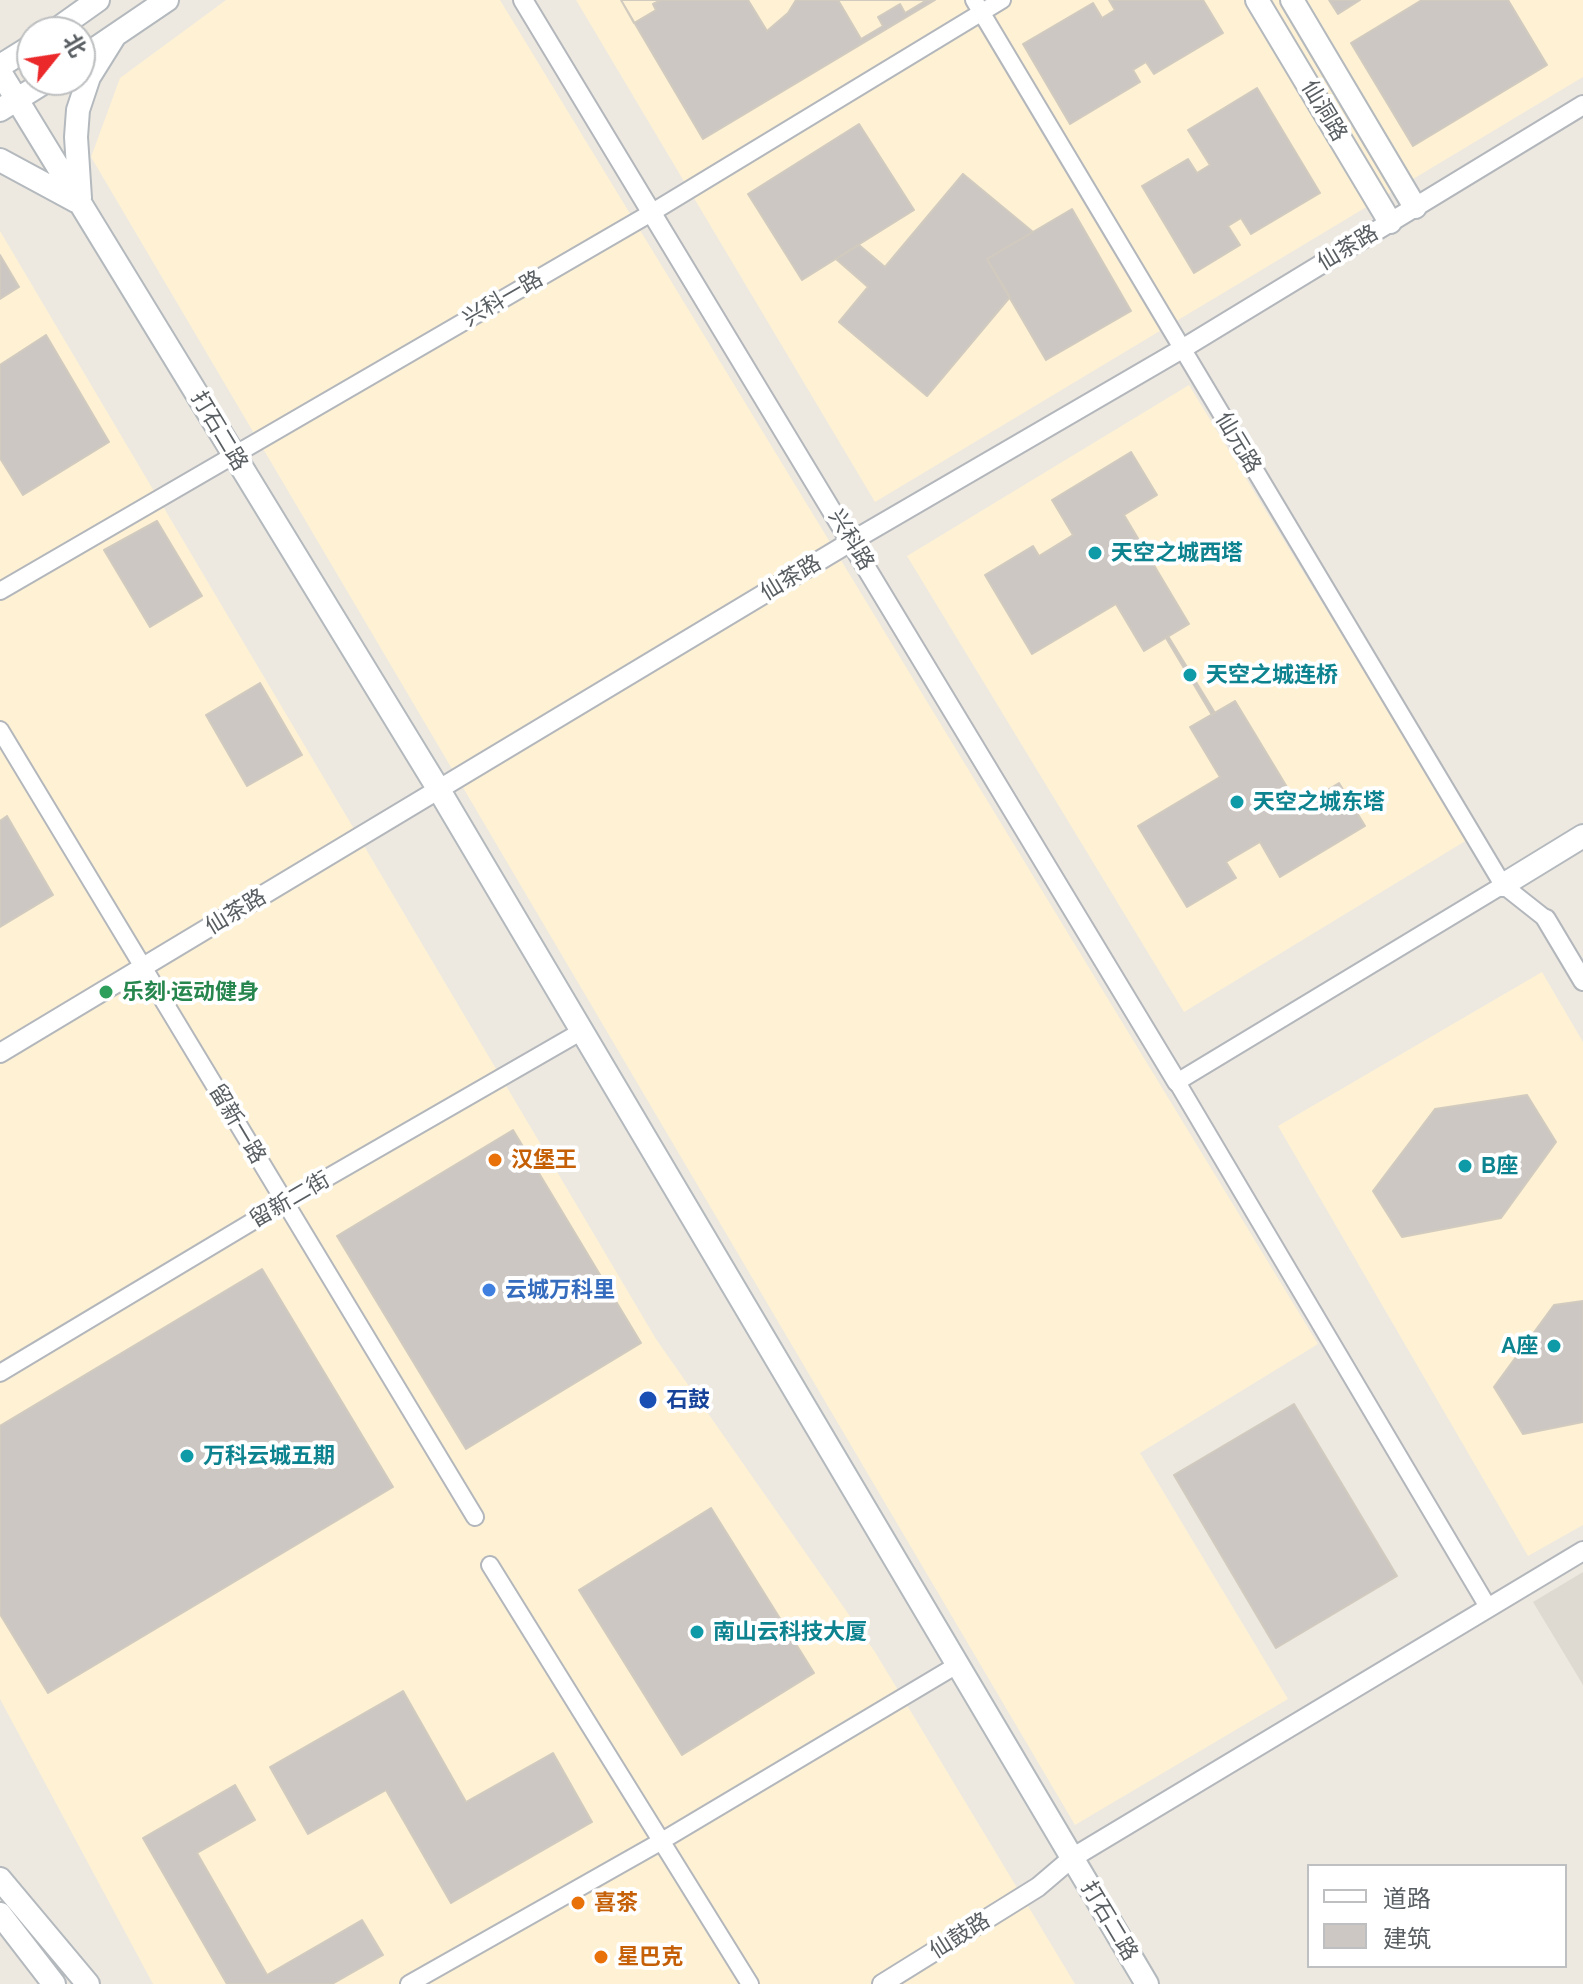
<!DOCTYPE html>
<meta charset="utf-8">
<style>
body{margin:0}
#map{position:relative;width:1583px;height:1984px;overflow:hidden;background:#ede9e0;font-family:Raleway,"Noto Sans SC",sans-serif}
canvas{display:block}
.legend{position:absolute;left:1307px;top:1864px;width:260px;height:104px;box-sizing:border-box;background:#fff;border:2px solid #bdbfc0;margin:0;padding:10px 14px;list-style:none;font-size:24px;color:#595e62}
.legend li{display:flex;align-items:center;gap:16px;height:40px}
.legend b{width:40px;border:2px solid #bdbfc0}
.north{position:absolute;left:16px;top:16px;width:80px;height:80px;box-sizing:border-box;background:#fff;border:2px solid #bdbfc0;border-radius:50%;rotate:60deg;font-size:22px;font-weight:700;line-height:32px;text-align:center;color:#595e62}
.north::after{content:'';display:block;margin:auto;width:28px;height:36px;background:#eb282a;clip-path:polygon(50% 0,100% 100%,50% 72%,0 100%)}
</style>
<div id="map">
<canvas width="1583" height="1984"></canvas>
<ul class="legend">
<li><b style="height:10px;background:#fff"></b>道路</li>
<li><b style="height:22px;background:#ccc7c2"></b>建筑</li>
</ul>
<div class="north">北</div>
</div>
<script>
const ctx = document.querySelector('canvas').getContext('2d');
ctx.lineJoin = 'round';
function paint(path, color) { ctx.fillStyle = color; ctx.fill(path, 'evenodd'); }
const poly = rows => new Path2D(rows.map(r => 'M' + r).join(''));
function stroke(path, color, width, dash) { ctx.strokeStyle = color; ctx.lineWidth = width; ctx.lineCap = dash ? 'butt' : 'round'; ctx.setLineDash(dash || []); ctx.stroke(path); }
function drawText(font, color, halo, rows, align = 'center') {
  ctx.font = font + ' Raleway,"Noto Sans SC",sans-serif'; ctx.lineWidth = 8; ctx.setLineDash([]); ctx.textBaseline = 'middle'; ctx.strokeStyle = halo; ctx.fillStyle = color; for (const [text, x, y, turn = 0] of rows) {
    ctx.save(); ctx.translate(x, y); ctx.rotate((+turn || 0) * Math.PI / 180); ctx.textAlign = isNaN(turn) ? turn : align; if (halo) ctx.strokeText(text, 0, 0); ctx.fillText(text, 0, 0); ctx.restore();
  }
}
const commercial = poly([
 [226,0,500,0,1318,1344,1140,1453,1288,1699,1075,1825,91,157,120,78],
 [576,0,1583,0,1583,77,875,502],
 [0,231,656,1339,875,1652,1075,1984,153,1984,0,1699],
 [1189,385,1467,840,1184,1012,907,556],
 [1542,972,1583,1042,1583,1525,1528,1556,1278,1126]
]);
const education = poly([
 [1583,1572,1583,1685,1533,1602]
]);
const building = poly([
 [621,0,748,0,767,31,788,13,796,0,935,0,703,139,621,0],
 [621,0,661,0,653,4,656,10,634,23,621,0],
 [838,0,927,0,905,13,900,4,878,17,883,26,861,39,838,0],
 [1109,0,1203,0,1223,33,1154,74,1146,62,1133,70,1140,82,1070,124,1023,44,1093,3,1102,18,1115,10,1109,0],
 [1329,0,1360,0,1338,14,1329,0],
 [1422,0,1508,0,1547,65,1413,146,1351,43,1422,0],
 [1257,88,1320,193,1251,234,1241,218,1228,226,1240,245,1194,273,1142,186,1188,159,1197,173,1210,165,1188,130,1257,88],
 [859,124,914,210,802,280,748,194,859,124],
 [963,174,1033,232,987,259,1010,297,927,396,839,322,868,287,836,259,859,245,885,267,963,174],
 [1072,209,1131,311,1046,360,987,259,1072,209],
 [0,255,19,287,0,299,0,255],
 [46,335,109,442,23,495,0,458,0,365,46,335],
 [1131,452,1157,495,1124,515,1189,624,1144,651,1116,604,1032,654,985,575,1033,546,1039,556,1073,535,1052,500,1131,452],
 [157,521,202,596,150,627,104,550,157,521],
 [1168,636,1215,713,1212,715,1166,638,1168,636],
 [260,683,302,755,247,786,206,715,260,683],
 [1235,701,1299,807,1339,783,1365,826,1280,877,1260,842,1226,862,1236,878,1187,907,1138,826,1220,777,1190,727,1235,701],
 [7,816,53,895,0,927,0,821,7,816],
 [1527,1095,1556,1142,1501,1218,1402,1237,1373,1191,1435,1109,1527,1095],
 [513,1130,641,1343,466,1449,337,1236,513,1130],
 [262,1269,393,1487,48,1693,0,1614,0,1426,262,1269],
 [1583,1301,1583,1422,1523,1434,1494,1387,1554,1305,1583,1301],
 [1294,1404,1397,1576,1276,1648,1174,1475,1294,1404],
 [711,1508,814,1673,682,1755,579,1590,711,1508],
 [403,1691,466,1802,553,1753,592,1822,451,1903,386,1790,308,1834,270,1767,403,1691],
 [235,1785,255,1820,197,1853,267,1975,362,1920,383,1955,332,1984,227,1984,143,1838,235,1785]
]);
const minor = poly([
 [974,0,1503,885,1546,919],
 [0,591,651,213,1002,0],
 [0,730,475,1517],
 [0,1373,285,1202,582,1031],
 [490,1565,750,1984],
 [1488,1607,1177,1082,1503,885],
 [409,1984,660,1842,957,1665]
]);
const tertiary = poly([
 [523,0,1177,1082],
 [1546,919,1583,981],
 [0,1053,852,541,1182,349,1583,105],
 [882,1984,1038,1887,1072,1858,1583,1551]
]);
const secondary = poly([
 [1257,0,1390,222],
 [1292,0,1415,207],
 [53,32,98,0],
 [80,59,167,0],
 [0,66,32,46],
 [0,72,439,790,1147,1984],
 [0,110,48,80],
 [0,160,76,201],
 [80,198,76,137,78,110,89,77,114,37],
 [1503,885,1583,836],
 [0,1879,88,1984],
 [0,1914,54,1984]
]);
const markers = [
 [1095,553,8,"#0f9aa8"],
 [1190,675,8,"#0f9aa8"],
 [1237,802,8,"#0f9aa8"],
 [106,992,8,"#2e9e5b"],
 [495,1160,8,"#e8710a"],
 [1465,1166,8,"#0f9aa8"],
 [489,1290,8,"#3f7fe0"],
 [1554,1346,8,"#0f9aa8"],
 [648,1400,10,"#1a4fb4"],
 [187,1456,8,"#0f9aa8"],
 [697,1632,8,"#0f9aa8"],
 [578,1903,8,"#e8710a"],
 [601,1957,8,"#e8710a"]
];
const streetNames = [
 ["仙洞路",1324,111,59],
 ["仙茶路",1348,248,-31],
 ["兴科一路",503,299,-30],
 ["打石二路",219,431,59],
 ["仙元路",1238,443,59],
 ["兴科路",851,540,59],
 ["仙茶路",791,578,-31],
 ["仙茶路",236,912,-31],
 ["留新一路",237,1124,59],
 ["留新二街",290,1200,-30],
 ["打石二路",1109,1921,59],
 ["仙鼓路",960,1936,-32]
];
const cultureNames = [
 ["天空之城西塔",1111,553],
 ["天空之城连桥",1206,675],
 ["天空之城东塔",1253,802],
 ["B座",1481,1166],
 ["A座",1538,1346,"right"],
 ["万科云城五期",203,1456],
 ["南山云科技大厦",713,1632]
];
const leisureNames = [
 ["乐刻·运动健身",122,992]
];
const foodNames = [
 ["汉堡王",511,1160],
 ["喜茶",594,1903],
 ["星巴克",617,1957]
];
const shopNames = [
 ["云城万科里",505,1290]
];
const transitNames = [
 ["石鼓",666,1400]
];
paint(commercial, '#fef1d4');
paint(education, '#dfdad1');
paint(building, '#ccc7c2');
stroke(building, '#d1cabf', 2);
stroke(minor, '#b3b7bc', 20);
stroke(tertiary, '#b3b7bc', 22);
stroke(secondary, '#b4b9be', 26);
stroke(minor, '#fff', 16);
stroke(tertiary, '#fff', 18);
stroke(secondary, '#fff', 22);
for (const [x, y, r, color] of markers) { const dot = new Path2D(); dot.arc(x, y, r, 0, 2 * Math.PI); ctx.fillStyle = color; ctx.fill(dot); stroke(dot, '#fff', 3); }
drawText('22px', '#595e62', '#fff', streetNames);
drawText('bold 22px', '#0d838f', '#fff', cultureNames, 'left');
drawText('bold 22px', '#27864d', '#fff', leisureNames, 'left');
drawText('bold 22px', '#c56008', '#fff', foodNames, 'left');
drawText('bold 22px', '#366cbe', '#fff', shopNames, 'left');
drawText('bold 22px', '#164399', '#fff', transitNames, 'left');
</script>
